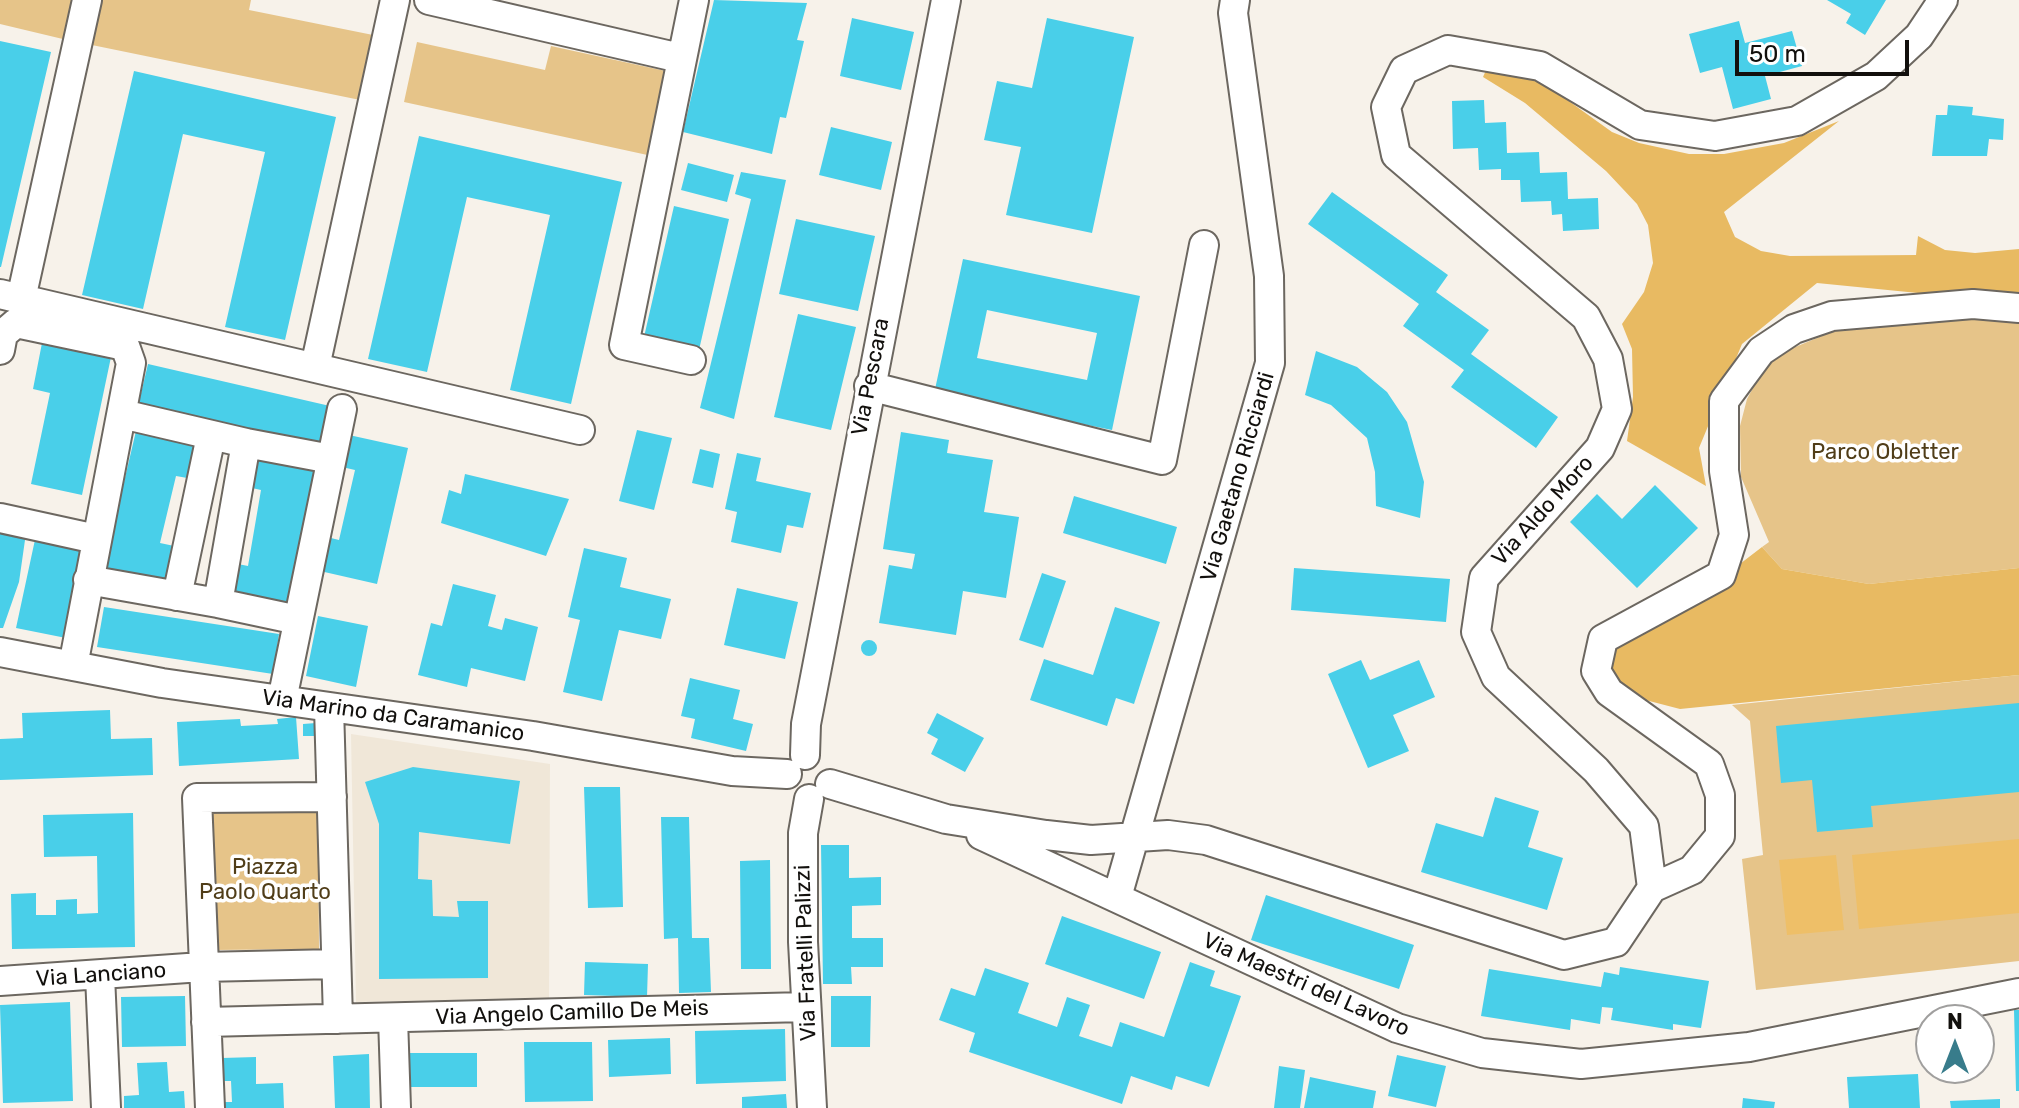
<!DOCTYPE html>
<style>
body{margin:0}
#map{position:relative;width:2019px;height:1108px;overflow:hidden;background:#f7f2ea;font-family:Rubik,sans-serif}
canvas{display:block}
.north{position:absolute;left:1915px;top:1004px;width:80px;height:80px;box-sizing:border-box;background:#fff;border:2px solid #a09f9e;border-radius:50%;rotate:0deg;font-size:22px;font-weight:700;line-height:32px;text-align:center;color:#12100d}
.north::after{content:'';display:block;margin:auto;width:28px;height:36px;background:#387c8b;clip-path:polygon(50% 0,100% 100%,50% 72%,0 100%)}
.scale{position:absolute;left:1735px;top:40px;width:174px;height:36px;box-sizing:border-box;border:4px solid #12100d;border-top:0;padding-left:10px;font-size:24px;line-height:28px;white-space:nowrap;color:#12100d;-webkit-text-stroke:6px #fff;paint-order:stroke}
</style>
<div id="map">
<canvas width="2019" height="1108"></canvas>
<div class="north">N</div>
<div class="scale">50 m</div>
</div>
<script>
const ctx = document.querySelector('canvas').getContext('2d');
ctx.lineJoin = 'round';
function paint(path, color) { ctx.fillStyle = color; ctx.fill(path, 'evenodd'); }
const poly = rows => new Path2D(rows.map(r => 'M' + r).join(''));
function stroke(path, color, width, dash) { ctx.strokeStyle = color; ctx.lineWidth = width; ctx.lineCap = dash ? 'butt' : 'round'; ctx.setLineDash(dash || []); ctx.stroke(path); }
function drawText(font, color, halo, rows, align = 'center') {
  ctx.font = font + ' Rubik,sans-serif'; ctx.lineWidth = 7; ctx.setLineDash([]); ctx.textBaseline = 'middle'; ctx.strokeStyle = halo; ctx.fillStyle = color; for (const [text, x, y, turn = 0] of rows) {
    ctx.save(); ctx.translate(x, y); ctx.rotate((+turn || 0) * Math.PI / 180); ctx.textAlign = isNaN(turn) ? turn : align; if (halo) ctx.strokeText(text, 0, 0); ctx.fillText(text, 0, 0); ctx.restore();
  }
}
const built = poly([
 [351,734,550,764,549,998,356,1002]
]);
const green = poly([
 [0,0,76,0,67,40,0,24],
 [96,0,251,0,249,10,378,36,365,101,87,44],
 [417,42,545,70,551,46,670,72,652,156,404,102],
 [1972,311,2019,316,2019,568,1869,584,1782,569,1762,547,1769,542,1741,477,1740,426,1747,399,1769,358,1836,330],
 [2019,675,2019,961,1756,990,1742,859,1763,855,1750,721,1732,705],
 [318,812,319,949,212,950,210,813]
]);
const forest = poly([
 [1487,68,1531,74,1612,132,1639,143,1689,154,1724,154,1784,143,1839,121,1724,212,1735,237,1761,251,1790,256,1916,255,1918,236,1945,250,1975,253,2019,249,2019,303,1817,283,1742,344,1699,448,1706,486,1627,441,1633,397,1632,349,1622,324,1644,292,1653,263,1648,225,1637,204,1606,171,1525,103,1483,77],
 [1762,547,1782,569,1869,584,2019,568,2019,675,1680,709,1630,696,1610,675,1614,651,1639,625,1693,600]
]);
const water = poly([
 [2019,839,2019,913,1859,929,1852,855],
 [1836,855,1844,930,1787,935,1779,860]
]);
const building = poly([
 [714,0,807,3,797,40,804,41,786,118,780,117,772,154,683,132],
 [1827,0,1886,0,1865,35,1846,23,1851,14],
 [852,18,914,32,901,90,840,76],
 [1047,18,1134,37,1092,233,1006,215,1021,147,984,140,997,81,1032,88],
 [1739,21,1745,43,1792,31,1802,66,1765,76,1771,99,1733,109,1722,67,1700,73,1689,34],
 [0,41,51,52,1,267,0,267],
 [134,71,336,117,285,340,225,327,265,152,183,134,143,309,82,295],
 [1484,100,1485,123,1506,122,1507,153,1539,152,1540,173,1567,172,1568,199,1598,198,1599,229,1563,231,1562,214,1552,215,1551,201,1521,202,1520,180,1501,180,1501,169,1479,170,1478,148,1453,149,1452,101],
 [1948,105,1973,107,1972,115,2004,119,2003,140,1989,139,1987,156,1932,156,1936,115,1947,115],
 [831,127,892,142,881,190,819,175],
 [419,136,622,182,571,404,510,390,550,215,467,197,427,372,368,359],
 [688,163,734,175,727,202,681,190],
 [741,172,786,180,734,419,700,408,751,199,735,194],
 [1332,192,1448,275,1436,292,1489,330,1471,354,1558,417,1536,448,1451,387,1464,370,1403,326,1419,304,1308,224],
 [674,206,729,219,699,350,644,337],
 [796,219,875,236,858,311,779,294],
 [963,259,1140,296,1112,430,934,394],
 [987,310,1097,333,1087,380,977,358],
 [798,314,856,327,831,430,774,417],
 [42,343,111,357,82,495,31,484,50,393,33,389],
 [1316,351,1357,367,1387,392,1407,422,1424,482,1420,518,1376,506,1375,472,1367,438,1331,405,1305,395],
 [148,364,330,406,321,448,138,406],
 [637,430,672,438,654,510,619,501],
 [136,431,201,446,193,479,176,476,160,543,179,547,171,583,104,567],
 [901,432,949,440,947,453,993,460,984,512,1019,517,1006,598,963,591,956,635,879,623,889,565,912,569,915,554,883,549],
 [349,435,408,448,377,584,320,571,327,537,339,540,355,470,342,467],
 [700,449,720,454,713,488,692,483],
 [737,453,761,458,756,481,811,493,803,528,787,525,781,553,731,542,737,512,725,509],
 [257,455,316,465,292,608,232,599,238,564,248,566,261,490,252,488],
 [465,474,569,499,546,556,441,523,449,490,461,494],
 [1655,485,1698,528,1637,588,1570,522,1597,494,1622,519],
 [1074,496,1177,527,1166,564,1063,533],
 [0,524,26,533,19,582,3,628,0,628],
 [36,535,85,546,66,638,16,628],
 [584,548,627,558,620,587,671,599,661,639,619,630,602,701,563,692,580,620,568,617],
 [1294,568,1450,579,1446,622,1291,610],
 [1042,573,1066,581,1043,648,1019,640],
 [453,584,496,595,488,626,502,630,505,618,538,627,525,681,471,668,467,687,418,675,431,623,442,626],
 [737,588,798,602,785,659,724,645],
 [104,607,279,634,273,674,97,647],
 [1115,607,1160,622,1134,704,1116,698,1107,726,1030,700,1044,659,1093,675],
 [318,616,368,626,356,687,306,676],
 '861 648a8 8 0 1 1 16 0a8 8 0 1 1-16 0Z',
 [1361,660,1370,680,1419,660,1435,697,1393,715,1409,751,1368,768,1328,674],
 [690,678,740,690,733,719,753,724,746,751,691,738,695,719,681,716],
 [2019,703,2019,792,1871,806,1873,827,1817,832,1812,780,1781,783,1776,726],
 [110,710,111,739,152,738,153,775,0,780,0,739,23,738,22,713],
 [937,713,984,738,965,772,931,754,938,739,927,733],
 [296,717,299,759,179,766,177,722,240,719,241,726,278,724,277,719],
 [316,723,316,736,303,736,303,724],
 [413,767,520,781,510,844,419,832,418,879,432,880,433,916,459,917,457,901,488,901,488,978,379,979,379,824,365,782],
 [584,787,620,787,623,907,588,908],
 [1495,797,1539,811,1528,847,1563,858,1547,910,1421,872,1436,823,1483,837],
 [133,813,135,947,12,949,11,894,36,893,36,915,56,915,56,900,77,899,77,914,98,913,97,856,44,857,43,815],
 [661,817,689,817,692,938,709,938,711,992,679,993,678,938,664,939],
 [821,845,849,845,849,878,881,877,881,905,852,906,852,938,883,938,883,967,851,967,852,984,823,984],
 [770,860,771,969,741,969,740,861],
 [1266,895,1414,945,1399,989,1251,940],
 [1062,916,1161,952,1144,999,1045,964],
 [585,962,648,964,647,997,584,995],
 [1190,962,1215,971,1210,986,1241,996,1209,1087,1176,1076,1172,1090,1131,1076,1122,1104,969,1052,975,1033,939,1020,951,988,975,996,985,968,1029,983,1018,1013,1057,1027,1067,997,1090,1005,1079,1036,1112,1047,1120,1022,1164,1037],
 [1620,967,1709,981,1701,1028,1673,1024,1673,1030,1611,1020,1613,1008,1602,1007,1600,1024,1571,1019,1570,1030,1481,1016,1489,969,1601,987,1604,972,1619,975],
 [185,996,186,1046,122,1047,121,997],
 [831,996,871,996,870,1047,831,1047],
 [70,1002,73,1101,3,1103,0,1005],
 [2014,1010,2019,1010,2019,1091,2016,1091],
 [785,1029,786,1081,696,1084,695,1031],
 [670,1038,671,1074,609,1077,608,1040],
 [524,1042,592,1042,593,1101,525,1102],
 [407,1053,477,1053,477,1087,407,1087],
 [369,1054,370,1108,335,1108,333,1056],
 [1397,1055,1446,1066,1436,1107,1388,1096],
 [256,1057,256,1084,283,1083,284,1108,223,1108,223,1102,232,1102,231,1081,223,1081,222,1058],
 [167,1062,169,1092,184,1091,185,1108,124,1108,124,1096,139,1095,137,1063],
 [1279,1066,1305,1070,1300,1108,1274,1108],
 [1918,1074,1920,1108,1849,1108,1847,1077],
 [1310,1077,1376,1091,1373,1108,1304,1108],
 [786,1094,787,1108,742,1108,742,1097],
 [1743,1098,1775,1102,1774,1108,1742,1108],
 [2000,1099,2000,1108,1951,1108,1950,1101]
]);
const minor = poly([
 [429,0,680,58],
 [0,294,580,430],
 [21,299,87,0],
 [0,350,3,334,16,323,125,346,131,363,73,666],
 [691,360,624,345,694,0],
 [315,367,395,0],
 [869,386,1162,460,1204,245],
 [122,414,246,443,218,603,298,620],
 [246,443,331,459],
 [0,518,96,539],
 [88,580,218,603],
 [177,596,211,436],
 [0,652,162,683,533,736,732,771,787,774],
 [282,700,342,409],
 [329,707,338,1019],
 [805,755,806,724,946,0],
 [830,784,946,819,1046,835,1091,840,1168,835,1206,840,1564,955,1616,942,1652,888,1644,826,1596,770,1496,677,1476,632,1484,578,1600,448,1617,409,1608,359,1586,317,1396,155,1386,107,1404,70,1448,50,1540,66,1640,125,1715,136,1797,121,1876,76,1919,36,1943,0],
 [809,799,803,833,803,942,812,1108],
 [981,835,1397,1028,1482,1053,1581,1064,1749,1047,2019,993],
 [1652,888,1692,870,1720,836,1720,795,1709,764,1609,692,1596,671,1603,639,1721,575,1734,535,1724,471,1724,401,1761,351,1794,329,1832,316,1973,304,2019,308],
 [1117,897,1270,363,1269,276,1233,13,1235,0],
 [100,976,106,1108],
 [0,981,202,967,336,964],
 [393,1018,396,1108],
 [206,1022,805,1007],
 [210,1108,197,798,332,797]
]);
const streetNames = [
 ["Via Pescara",871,377,-79],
 ["Via Gaetano Ricciardi",1238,477,-74],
 ["Via Aldo Moro",1543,511,-48],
 ["Via Marino da Caramanico",393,716,8],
 ["Via Fratelli Palizzi",806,953,-92],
 ["Via Lanciano",101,975,-4],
 ["Via Maestri del Lavoro",1306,985,24],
 ["Via Angelo Camillo De Meis",572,1013,-2]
];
const parkNames = [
 ["Parco Obletter",1885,453],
 ["Piazza",265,868],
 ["Paolo Quarto",265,893]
];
paint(built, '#f0e7d8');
paint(green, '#e6c489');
paint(forest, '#e8ba62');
paint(water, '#eebf68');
paint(building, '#49cfe9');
stroke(minor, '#6c6760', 32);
stroke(minor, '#fff', 28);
drawText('22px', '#12100d', '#fff', streetNames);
drawText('22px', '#503d18', '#fff', parkNames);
</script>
